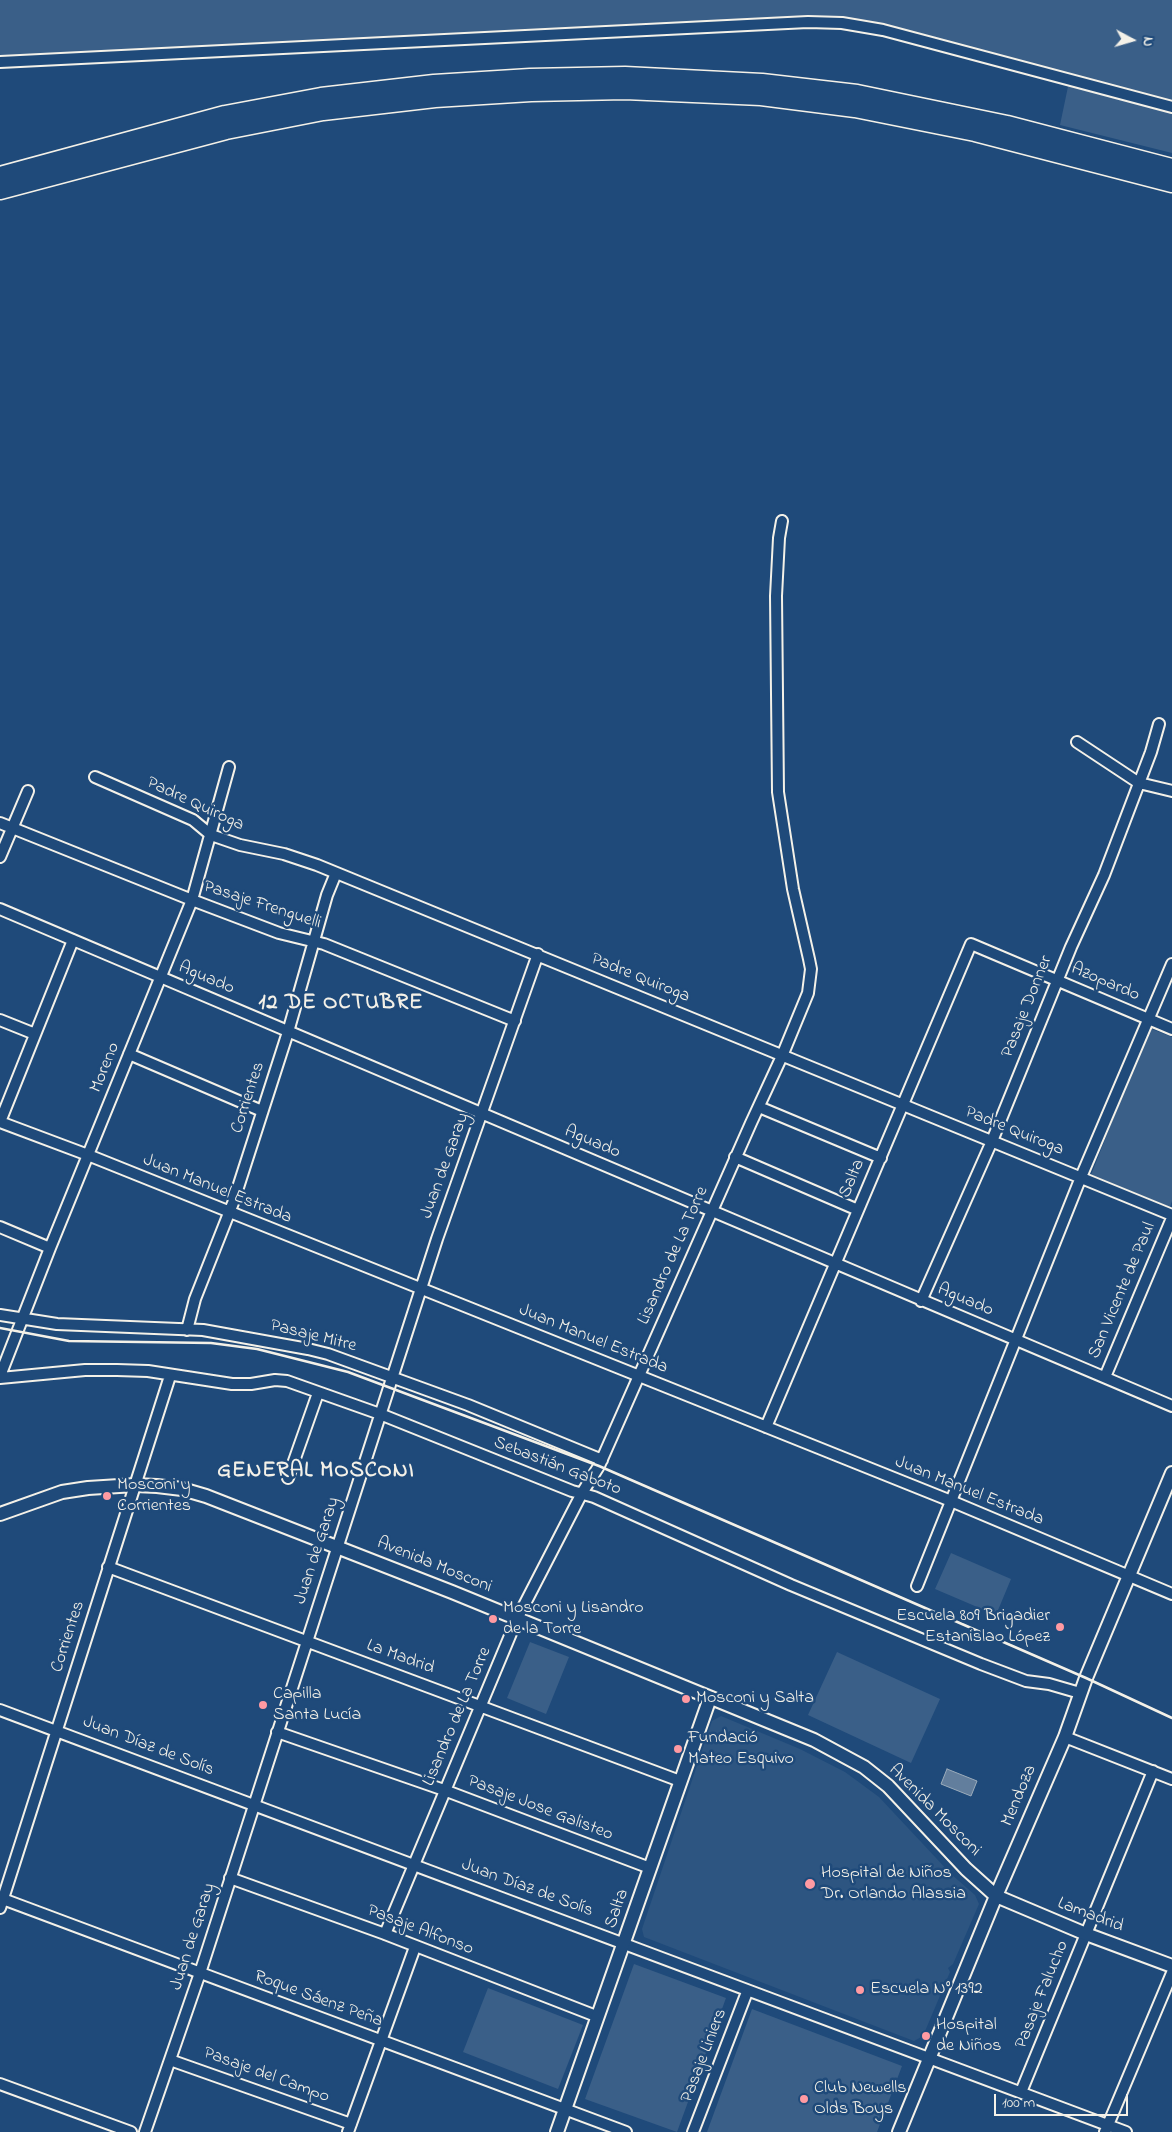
<!DOCTYPE html>
<meta charset="utf-8">
<style>
body{margin:0}
#map{position:relative;width:1172px;height:2132px;overflow:hidden;background:#1f4a7a;font-family:"Indie Flower",sans-serif}
canvas{display:block}
.north{position:absolute;left:1107px;top:15px;width:50px;height:50px;-webkit-text-stroke:4px #1f4a7a;paint-order:stroke;rotate:96deg;font-size:14px;font-weight:700;line-height:20px;text-align:center;color:#f4f1e8}
.north::after{content:'';display:block;margin:auto;width:18px;height:22px;background:#f4f1e8;clip-path:polygon(50% 0,100% 100%,50% 72%,0 100%)}
.scale{position:absolute;left:994px;top:2094px;width:134px;height:22px;box-sizing:border-box;border:2px solid #f4f1e8;border-top:0;padding-left:6px;font-size:15px;line-height:18px;white-space:nowrap;color:#f4f1e8;-webkit-text-stroke:4px #1f4a7a;paint-order:stroke}
</style>
<div id="map">
<canvas width="1172" height="2132"></canvas>
<div class="north">N</div>
<div class="scale">100 m</div>
</div>
<script>
const ctx = document.querySelector('canvas').getContext('2d');
ctx.lineJoin = 'round';
function paint(path, color) { ctx.fillStyle = color; ctx.fill(path, 'evenodd'); }
const poly = rows => new Path2D(rows.map(r => 'M' + r).join(''));
function stroke(path, color, width, dash) { ctx.strokeStyle = color; ctx.lineWidth = width; ctx.lineCap = dash ? 'butt' : 'round'; ctx.setLineDash(dash || []); ctx.stroke(path); }
function drawText(font, color, halo, rows, align = 'center') {
  ctx.font = font + ' "Indie Flower",sans-serif'; ctx.lineWidth = 5; ctx.setLineDash([]); ctx.textBaseline = 'middle'; ctx.strokeStyle = halo; ctx.fillStyle = color; for (const [text, x, y, turn = 0] of rows) {
    ctx.save(); ctx.translate(x, y); ctx.rotate((+turn || 0) * Math.PI / 180); ctx.textAlign = isNaN(turn) ? turn : align; if (halo) ctx.strokeText(text, 0, 0); ctx.fillText(text, 0, 0); ctx.restore();
  }
}
const built = poly([
 [721,1716,800,1749,845,1772,879,1797,951,1874,975,1895,979,1904,953,1964,948,1968,950,1972,923,2036,914,2041,644,1937,642,1929,712,1721]
]);
const green = poly([
 [0,0,1172,0,1172,153,1060,125,1070,77,884,27,812,20,0,59],
 [1149,1028,1172,1037,1172,1201,1170,1207,1091,1175],
 [951,1553,1011,1579,996,1615,935,1589],
 [530,1642,569,1657,546,1714,507,1698],
 [837,1652,940,1699,911,1763,808,1715],
 [634,1964,726,1998,677,2132,585,2099],
 [488,1988,583,2025,558,2089,463,2052],
 [752,2009,902,2066,877,2132,707,2132]
]);
const water = poly([
 [947,1769,977,1781,971,1796,941,1784,947,1769]
]);
const minor = poly([
 [0,62,808,22,842,23,883,30,1172,107],
 [1077,742,1139,783,1172,791],
 [95,777,193,820,211,835,240,845,284,854,317,865,1172,1215],
 [0,823,192,900,279,933,324,944,515,1021],
 [0,857,28,791],
 [0,909,1172,1406],
 [0,1020,35,1034],
 [129,1054,262,1111],
 [759,1107,881,1158],
 [0,1122,88,1155,951,1501,1172,1594],
 [0,1122,73,940],
 [735,1157,858,1210],
 [0,1227,50,1248],
 [921,1301,992,1141,1071,947,1104,875,1151,752,1159,724],
 [0,1315,57,1324,203,1330,308,1349,328,1354,468,1405,602,1460],
 [187,1330,195,1299,233,1203,288,1032,327,895,336,873],
 [0,1376,50,1248,192,900,229,767],
 [1105,1377,1172,1218],
 [0,1378,85,1370,117,1370,148,1371,232,1384,251,1384,275,1380,287,1381,380,1414,572,1491,594,1497,791,1585,981,1664,1026,1681,1049,1684,1080,1693],
 [766,1427,971,944,1172,1029],
 [288,1478,318,1393],
 [108,1567,680,1781],
 [917,1586,1081,1177,1172,964],
 [0,1710,1126,2132],
 [277,1732,444,1790,650,1868],
 [1065,1737,1172,1779],
 [230,1878,385,1934,596,2016],
 [0,1898,626,2132],
 [0,1908,170,1376],
 [385,1934,517,1619,582,1493,599,1466,751,1123,782,1056,808,993,811,969,809,959,793,889,778,792,776,596,779,538,782,521],
 [170,2060,351,2124],
 [0,2084,131,2132],
 [1021,2092,1153,1771],
 [145,2132,200,1973,437,1239,538,954],
 [348,2132,415,1947],
 [693,2132,747,1992],
 [1105,2132,1172,1973]
]);
const tertiary = poly([
 [0,1514,62,1492,88,1488,135,1485,157,1486,182,1489,206,1496,452,1592,814,1740,864,1767,888,1786,966,1869,996,1896,1086,1934,1172,1966],
 [557,2132,710,1698],
 [899,2132,996,1896,1065,1737,1086,1678,1172,1473]
]);
const motorway = poly([
 [0,176,225,115,321,97,434,84,530,78,625,76,762,83,857,94,1007,125,1172,168],
 [0,190,226,130,323,111,435,98,531,92,625,90,761,96,855,108,975,132,1172,183]
]);
const rail = poly([
 [0,1328,69,1341,211,1343,257,1349,348,1372,599,1466,1086,1678,1172,1718]
]);
const markers = [
 [107,1496,5,"#ff9aa2"],
 [493,1619,5,"#ff9aa2"],
 [1060,1627,5,"#ff9aa2"],
 [686,1699,5,"#ff9aa2"],
 [263,1705,5,"#ff9aa2"],
 [678,1749,5,"#ff9aa2"],
 [810,1884,6,"#ff9aa2"],
 [860,1990,5,"#ff9aa2"],
 [926,2036,5,"#ff9aa2"],
 [804,2099,5,"#ff9aa2"]
];
const streetNames = [
 ["Padre Quiroga",195,805,25],
 ["Pasaje Frenguelli",262,906,18],
 ["Aguado",206,979,23],
 ["Padre Quiroga",640,979,22],
 ["Azopardo",1105,983,23],
 ["Pasaje Donner",1028,1007,-68],
 ["Moreno",106,1068,-68],
 ["Corrientes",249,1098,-72],
 ["Padre Quiroga",1014,1132,22],
 ["Aguado",592,1143,23],
 ["Juan de Garay",446,1166,-70],
 ["Salta",853,1179,-67],
 ["Juan Manuel Estrada",217,1190,22],
 ["Lisandro de La Torre",674,1256,-66],
 ["San Vicente de Paul",1123,1291,-67],
 ["Aguado",965,1301,23],
 ["Pasaje Mitre",313,1337,14],
 ["Juan Manuel Estrada",593,1340,22],
 ["Sebastián Gaboto",557,1467,21],
 ["Juan Manuel Estrada",969,1492,22],
 ["Juan de Garay",318,1551,-72],
 ["Avenida Mosconi",434,1566,22],
 ["Corrientes",69,1637,-72],
 ["La Madrid",400,1658,20],
 ["Lisandro de La Torre",458,1717,-67],
 ["Juan Díaz de Solís",148,1747,21],
 ["Mendoza",1020,1796,-67],
 ["Pasaje Jose Galisteo",540,1809,21],
 ["Avenida Mosconi",934,1811,45],
 ["Juan Díaz de Solís",527,1889,20],
 ["Salta",618,1909,-71],
 ["Lamadrid",1090,1916,21],
 ["Pasaje Alfonso",420,1931,21],
 ["Juan de Garay",194,1937,-72],
 ["Pasaje Falucho",1043,1995,-68],
 ["Roque Sáenz Peña",318,2000,20],
 ["Pasaje Liniers",705,2056,-69],
 ["Pasaje del Campo",266,2076,20]
];
const poiNames = [
 ["Mosconi y",117,1486],
 ["Corrientes",117,1507],
 ["Mosconi y Lisandro",503,1609],
 ["de la Torre",503,1630],
 ["Escuela 809 Brigadier",1050,1617,"right"],
 ["Estanislao López",1050,1638,"right"],
 ["Capilla",273,1695],
 ["Santa Lucía",273,1716],
 ["Mosconi y Salta",696,1699],
 ["Fundació",688,1739],
 ["Mateo Esquivo",688,1760],
 ["Hospital de Niños",821,1874],
 ["Dr. Orlando Alassia",821,1895],
 ["Escuela N° 1392",870,1990],
 ["Hospital",936,2026],
 ["de Niños",936,2047],
 ["Club Newells",814,2089],
 ["Olds Boys",814,2110]
];
const districtNames = [
 ["12 DE OCTUBRE",341,1004],
 ["GENERAL MOSCONI",316,1472]
];
paint(built, '#2d5581');
paint(green, '#3a5f88');
paint(water, '#627e9d');
stroke(water, '#9cacbb', 1);
stroke(minor, '#f4f1e8', 14);
stroke(tertiary, '#f4f1e8', 16);
stroke(motorway, '#f4f1e8', 21);
stroke(minor, '#1f4a7a', 10);
stroke(tertiary, '#1f4a7a', 12);
stroke(motorway, '#1f4a7a', 18);
stroke(rail, '#f4f1e8', 2.5);
for (const [x, y, r, color] of markers) { const dot = new Path2D(); dot.arc(x, y, r, 0, 2 * Math.PI); ctx.fillStyle = color; ctx.fill(dot); stroke(dot, '#1f4a7a', 2); }
drawText('18px', '#f4f1e8', '#1f4a7a', streetNames);
drawText('18px', '#f4f1e8', '#1f4a7a', poiNames, 'left');
ctx.letterSpacing = '1px';
drawText('bold 22px', '#f4f1e8', '#1f4a7a', districtNames);
ctx.letterSpacing = '0px';
</script>
